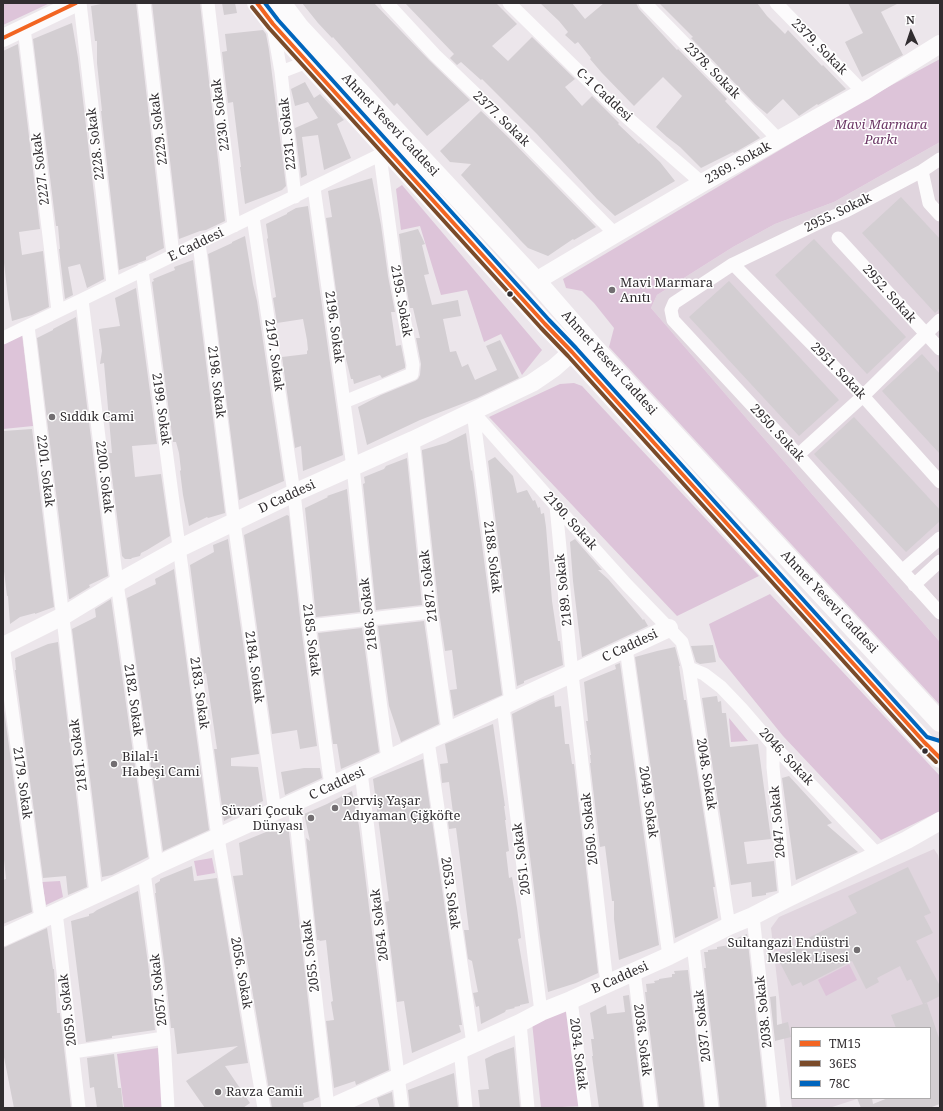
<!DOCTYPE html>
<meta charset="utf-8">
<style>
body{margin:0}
#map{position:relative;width:943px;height:1111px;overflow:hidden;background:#ece6eb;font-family:"Noto Serif",serif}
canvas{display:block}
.frame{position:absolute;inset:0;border:4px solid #312d30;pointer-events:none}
.legend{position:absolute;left:791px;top:1027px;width:140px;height:72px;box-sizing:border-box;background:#fff;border:1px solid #adabac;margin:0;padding:5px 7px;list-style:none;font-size:12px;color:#312d30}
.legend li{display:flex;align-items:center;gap:8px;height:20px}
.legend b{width:20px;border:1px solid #adabac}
.north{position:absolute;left:891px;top:12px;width:40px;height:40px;-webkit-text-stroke:3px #fff;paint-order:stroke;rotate:357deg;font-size:11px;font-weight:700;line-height:16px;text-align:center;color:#312d30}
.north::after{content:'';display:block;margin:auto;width:14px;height:18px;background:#312d30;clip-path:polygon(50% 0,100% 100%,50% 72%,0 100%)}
</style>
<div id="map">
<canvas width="943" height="1111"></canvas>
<div class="frame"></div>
<ul class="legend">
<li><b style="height:5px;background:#f26522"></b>TM15</li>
<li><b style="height:5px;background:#7a4b2a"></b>36ES</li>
<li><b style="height:5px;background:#0065bd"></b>78C</li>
</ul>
<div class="north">N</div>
</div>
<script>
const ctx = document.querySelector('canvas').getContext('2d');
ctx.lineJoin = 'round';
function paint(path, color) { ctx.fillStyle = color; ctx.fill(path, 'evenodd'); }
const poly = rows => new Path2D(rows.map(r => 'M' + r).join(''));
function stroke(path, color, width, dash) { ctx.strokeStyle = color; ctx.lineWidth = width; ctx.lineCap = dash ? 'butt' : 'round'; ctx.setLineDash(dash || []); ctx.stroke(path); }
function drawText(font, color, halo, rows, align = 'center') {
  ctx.font = font + ' "Noto Serif",serif'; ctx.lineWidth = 3; ctx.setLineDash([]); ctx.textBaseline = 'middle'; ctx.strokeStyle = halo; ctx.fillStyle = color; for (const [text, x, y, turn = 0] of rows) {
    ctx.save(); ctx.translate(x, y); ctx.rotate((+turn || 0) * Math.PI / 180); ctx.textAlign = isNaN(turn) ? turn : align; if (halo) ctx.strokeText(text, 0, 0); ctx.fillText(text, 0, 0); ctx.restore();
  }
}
const built = poly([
 [940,142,940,642,651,308,657,295,733,247,775,224,834,202],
 [934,849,938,855,940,868,940,1072,930,1028,792,1028,792,1098,860,1098,829,1108,792,1108,771,928,779,917]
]);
const green = poly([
 [3,3,50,3,3,25],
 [940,59,940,142,834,202,775,224,733,247,657,295,651,308,940,642,940,705,609,347,614,328,594,303,582,291,566,288,563,279,864,100],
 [402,185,542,350,522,375,501,334,484,342,467,290,441,295,420,226,401,230,396,189],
 [22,334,33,426,3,429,3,344],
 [574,383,582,386,759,576,677,616,489,417,560,384],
 [770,594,940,776,940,811,881,840,783,736,719,657,709,624],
 [729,718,748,741,731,742],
 [212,858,215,873,197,876,194,861],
 [60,881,63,897,46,905,42,882],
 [849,964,857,980,826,996,818,980],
 [569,1004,582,1106,541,1108,532,1022],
 [158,1048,166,1108,124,1108,117,1054]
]);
const building = poly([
 [106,3,136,3,164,248,146,257,146,260,119,270,101,111,102,111,97,63,97,41,95,41,91,6],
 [152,3,200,3,225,221,206,230,200,231,179,239],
 [222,3,235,3,237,13,224,15],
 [302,3,374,3,429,60,470,100,427,136,397,103,394,106,333,37,332,38,318,23],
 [405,3,496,3,517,24,492,46,508,61,532,37,575,79,565,87,582,106,592,96,619,123,618,124,639,144,640,143,660,162,675,181,615,216,597,199,537,134,482,79,481,80,461,62,457,65,450,58,454,54],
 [540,3,572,3,585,19,604,3,636,3,639,9,677,50,678,49,727,99,725,101,760,138,734,153,733,152,701,168,680,147,667,137,656,127,682,96,663,77,634,106,602,73,590,59,591,58,578,42,575,44,565,35,568,32,559,21],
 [659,3,757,3,767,16,785,34,788,30,804,47,822,66,823,65,846,89,818,105,817,104,799,116,783,99,767,114,755,104,691,38,693,37],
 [848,3,899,3,881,12,903,55,862,77,845,42,863,33],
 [72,23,78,58,104,279,87,288,80,264,68,267,73,295,65,299,59,249,60,249,58,226,56,226,33,39],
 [263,30,266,34,269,50,286,186,282,190,245,204,240,167,241,167,233,102,228,103,222,52,227,51,225,34],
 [18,44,40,229,19,232,22,255,43,251,49,307,32,315,12,321,8,298,3,254,3,51],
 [305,82,314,98,320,94,344,120,337,124,351,158,324,170,318,135,302,137,307,175,301,178,295,128,318,118,308,102,295,106,291,89],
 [481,111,509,138,596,227,574,240,573,239,548,256,528,248,521,241,461,175,471,164,450,162,440,151],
 [372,178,381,225,388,276,395,312,391,312,396,346,401,345,405,365,405,368,382,378,380,375,354,384,353,379,351,379,345,355,326,218,332,217,328,191],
 [901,197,940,239,940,308,935,313,862,233],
 [308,206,343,455,303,471,301,446,295,448,282,357,307,354,307,351,308,350,307,340,303,319,277,323,273,298,276,297,267,239,268,238,266,224,287,214,287,213,296,208],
 [418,229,425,244,422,245,429,274,424,275,432,305,458,300,461,316,443,319,450,352,456,351,462,367,468,364,475,380,497,370,486,346,500,340,519,378,477,398,420,420,367,445,358,407,381,395,415,381,418,379,420,375,421,364,416,338,420,338,413,308,410,308,404,274,399,234],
 [245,236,253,284,257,301,284,481,239,500,208,254,232,243,232,242],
 [814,239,906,337,867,374,775,275],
 [193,260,225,513,208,518,207,517,189,526,183,495,180,471,181,470,179,453,176,442,173,442,152,282,154,281,153,279,175,270,174,267],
 [729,281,839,400,799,436,689,317],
 [136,288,157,444,132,446,135,477,161,474,170,536,147,550,141,553,140,556,132,558,131,559,125,559,122,556,109,453,112,453,104,363,100,364,102,351,99,329,120,326,115,298],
 [76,317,108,576,89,585,90,587,70,599,69,599,37,338,53,330,53,329],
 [922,354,940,374,940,454,882,391],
 [854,417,940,510,940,521,906,552,814,454],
 [32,429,54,607,35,614,35,613,20,617,10,624,8,596,7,596,3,563,3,431],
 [466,433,471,471,472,470,502,695,454,716,450,690,457,689,452,650,445,651,439,611,422,452,422,450,446,443],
 [495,457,513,476,517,493,527,490,533,501,535,500,538,508,540,507,541,514,544,513,546,527,552,601,558,641,560,641,563,665,524,681,524,683,517,686,488,461],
 [407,458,422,605,376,610,363,484,365,483,364,477,384,469,386,466],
 [347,489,360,612,316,617,305,508,328,497,327,496],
 [287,515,289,516,301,627,317,746,300,749,297,730,272,734,244,535],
 [228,539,259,754,231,758,231,766,258,767,263,801,224,821,214,749,217,749,206,673,204,674,190,565,214,552,213,545],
 [575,539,602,570,598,570,608,579,627,601,639,615,643,620,644,619,648,626,582,657,573,581,570,542],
 [174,569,209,830,163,851,127,598,156,584,155,579],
 [111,599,148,857,112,875,102,877,72,629,96,617,95,609],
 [424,621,439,724,401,742,389,706,378,626],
 [362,628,379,752,341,769,337,744,333,744,318,633],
 [58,642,87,887,68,895,66,876,43,878,15,670,16,670,15,658,48,644],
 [713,645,716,662,700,664,696,662,691,646],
 [675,647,680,666,679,666,684,700,686,700,715,887,713,887,718,918,675,938,635,657,657,651],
 [620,663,659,945,619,960,614,919,614,901,612,901,605,846,600,847,590,763,591,763,590,755,591,755,586,721,588,721,584,682,616,669,615,665],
 [554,695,555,707,561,706,565,744,569,744,572,764,574,764,598,973,576,983,548,992,540,936,512,714,540,700],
 [717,696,718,702,721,701,722,713,726,713,730,747,758,744,771,839,744,842,747,864,774,861,777,891,766,893,766,895,752,897,751,882,731,885,702,698],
 [3,703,32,912,3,924,3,880,6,879,3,850],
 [493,724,505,806,504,806,506,820,505,820,509,851,506,852,509,878,512,877,517,908,521,938,518,939,529,1003,520,1005,520,1006,514,1007,515,1008,506,1010,505,1012,481,1024,479,1006,476,1007,473,993,478,992,472,961,468,959,464,930,469,930,456,828,449,829,447,814,453,813,449,782,442,783,440,764,448,763,445,744],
 [423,759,462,1025,459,1025,461,1032,412,1053,404,1001,397,1002,385,902,389,901,373,779],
 [304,768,320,768,322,778,285,795,281,772],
 [789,776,832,823,827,825,858,852,796,880,782,778],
 [352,791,359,826,389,1070,356,1085,355,1081,334,1088,326,1021,334,1020,331,1002,333,1001,331,986,326,940,320,941,319,940,317,940,306,838,310,841,304,814,327,804],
 [284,821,288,824,319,1097,314,1099,314,1100,303,1103,304,1108,272,1108,233,876,243,875,239,843,271,830],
 [192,866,194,881,217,878,248,1063,225,1066,250,1103,243,1108,205,1108,186,1081,238,1046,177,1054,174,1028,171,1028,165,969,155,893,156,893,155,884,160,881,160,879],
 [908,867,931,913,924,916,933,933,916,941,940,986,940,996,924,1004,927,1003,940,1041,940,1104,929,1108,861,1108,857,1098,872,1098,873,1104,888,1098,930,1098,930,1028,896,1028,891,1015,923,1004,911,979,907,981,900,966,877,978,879,982,866,989,852,961,803,986,801,982,792,986,777,957,791,950,789,948,857,913,848,896],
 [138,891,149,971,155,1030,112,1036,112,1038,86,1042,71,921,89,916,89,914,93,913,97,910],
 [47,928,53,969,54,969,57,1013,60,1013,60,1014,71,1108,14,1108,3,1052,3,948],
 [747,934,766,1108,720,1108,704,968,706,968,704,952,708,952,708,950,717,949,717,947,730,945,730,941],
 [688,970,704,1108,659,1108,645,992,647,992,646,984,655,983,654,981,659,980,659,979,672,977,672,974,675,974,674,971],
 [629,995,643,1108,599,1108,592,1056,593,1056,591,1039,594,1039,590,1013,606,1005,607,1014,625,1012,623,996],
 [776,996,777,1025,788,1022,791,1037,775,1041,770,997],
 [514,1047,520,1108,480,1108,478,1090,489,1089,485,1059,495,1054],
 [114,1054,118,1088,121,1088,123,1108,97,1108,94,1087,90,1088,87,1058],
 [454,1073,458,1108,410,1108,408,1090],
 [392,1092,394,1108,380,1108,377,1098]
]);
const street = poly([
 [80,3,113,284],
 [144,3,173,255],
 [208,3,234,226],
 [387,3,435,55,515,132,615,234],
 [509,3,614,106,702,183],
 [645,3,779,140],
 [776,3,863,92],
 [273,26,281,72,307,62],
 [24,28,58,311],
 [281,72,295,197],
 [940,159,922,171,846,211,827,219,733,264,674,303,671,310,673,320,798,455,940,613],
 [922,171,929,203,940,215],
 [314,188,353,467,369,619,388,760],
 [253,217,294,493,309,626,331,786],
 [838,238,940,349],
 [199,243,234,522,275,812],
 [733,264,863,396,940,482],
 [142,270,218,838,264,1108],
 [82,300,117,583,157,865],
 [28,326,96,894],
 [3,338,388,151],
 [344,402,412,374,413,365,396,275,380,155],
 [473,412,556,506,627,585,682,642,689,668,729,926],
 [473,412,511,703],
 [413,440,431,612,448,731],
 [798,455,863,396,940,320],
 [556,506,572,674,607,984],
 [902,571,940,538],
 [914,585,940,561],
 [309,626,431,612],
 [3,645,41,919],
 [626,648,669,956],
 [689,668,704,674,721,687,742,709,773,745,877,854],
 [503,706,541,1012],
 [428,741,473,1044],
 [773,745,773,767,786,899],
 [361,772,402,1108],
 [294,803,328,1108],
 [144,872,157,970,164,1038,168,1108],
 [56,912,79,1108],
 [753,916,774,1108],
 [693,944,712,1108],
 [634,971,651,1108],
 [571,1000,585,1108],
 [520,1023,528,1108],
 [460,1049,466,1108],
 [73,1052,164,1038]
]);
const secondary = poly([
 [3,38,76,3],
 [536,281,615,234,702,183,863,92,940,44],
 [3,646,63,616,117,583,180,548,294,493,413,440,532,383,554,368,572,352],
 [3,937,144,872,157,865,361,772,669,628],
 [330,1108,520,1023,541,1012,571,1000,669,956,729,926,753,916,786,899,907,840,940,821]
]);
const primary = poly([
 [257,3,273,24,545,324,572,352,924,742,940,758],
 [281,3,299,27,536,281,596,350,940,722]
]);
const bus1 = poly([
 [257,3,273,24,545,324,572,352,924,742,940,758],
 [3,38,76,3]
]);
const bus2 = poly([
 [252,7,269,28,541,328,568,356,920,746,936,762]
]);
const bus3 = poly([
 [265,3,278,20,549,320,576,348,927,737,940,741]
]);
const markers = [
 [612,290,4,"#726e71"],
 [510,294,3.5,"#312d30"],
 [52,417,4,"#726e71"],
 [925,751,3.5,"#312d30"],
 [114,764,4,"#726e71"],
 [335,808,4,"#726e71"],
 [311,818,4,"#726e71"],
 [857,950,4,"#726e71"],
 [218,1092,4,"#726e71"]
];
const streetNames = [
 ["2379. Sokak",819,47,45],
 ["2378. Sokak",712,71,45],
 ["C-1 Caddesi",604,95,43],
 ["2230. Sokak",221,115,-97],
 ["2377. Sokak",501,119,44],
 ["Ahmet Yesevi Caddesi",390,125,47],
 ["2229. Sokak",159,129,-97],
 ["2231. Sokak",288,134,-96],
 ["2228. Sokak",96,144,-97],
 ["2369. Sokak",738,163,-29],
 ["2227. Sokak",41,169,-97],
 ["2955. Sokak",838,213,-26],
 ["E Caddesi",196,245,-26],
 ["2952. Sokak",889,294,48],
 ["2195. Sokak",401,301,80],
 ["2196. Sokak",334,327,82],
 ["2197. Sokak",274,355,82],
 ["Ahmet Yesevi Caddesi",609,363,48],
 ["2951. Sokak",838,371,46],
 ["2198. Sokak",216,382,83],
 ["2199. Sokak",161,409,82],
 ["2950. Sokak",777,433,47],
 ["2201. Sokak",45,471,83],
 ["2200. Sokak",104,477,83],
 ["D Caddesi",287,497,-25],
 ["2190. Sokak",570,521,48],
 ["2188. Sokak",492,557,83],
 ["2187. Sokak",429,586,-97],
 ["2189. Sokak",564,590,-96],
 ["Ahmet Yesevi Caddesi",829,602,47],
 ["2186. Sokak",369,614,-97],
 ["2185. Sokak",311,640,83],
 ["C Caddesi",630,646,-25],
 ["2184. Sokak",254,667,82],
 ["2183. Sokak",199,693,82],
 ["2182. Sokak",133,700,82],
 ["2181. Sokak",79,755,-97],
 ["2046. Sokak",786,757,47],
 ["2048. Sokak",706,774,81],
 ["2179. Sokak",22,783,82],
 ["C Caddesi",337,784,-25],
 ["2049. Sokak",648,802,82],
 ["2047. Sokak",778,822,-95],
 ["2050. Sokak",590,829,-96],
 ["2051. Sokak",522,859,-97],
 ["2053. Sokak",450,893,82],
 ["2054. Sokak",380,925,-97],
 ["2055. Sokak",311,956,-97],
 ["2056. Sokak",241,973,80],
 ["B Caddesi",620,978,-24],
 ["2057. Sokak",159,990,-96],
 ["2059. Sokak",68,1010,-97],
 ["2038. Sokak",764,1012,-96],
 ["2037. Sokak",703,1026,-96],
 ["2036. Sokak",642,1040,83],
 ["2034. Sokak",578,1054,83]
];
const parkNames = [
 ["Mavi Marmara",881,125],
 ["Parkı",881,140]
];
const poiNames = [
 ["Mavi Marmara",620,283],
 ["Anıtı",620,298],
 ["Sıddık Cami",60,417],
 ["Bilal-i",122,757],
 ["Habeşi Cami",122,772],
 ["Derviş Yaşar",343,801],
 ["Adıyaman Çiğköfte",343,816],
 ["Süvari Çocuk",303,811,"right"],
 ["Dünyası",303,826,"right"],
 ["Sultangazi Endüstri",849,943,"right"],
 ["Meslek Lisesi",849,958,"right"],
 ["Ravza Camii",226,1092]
];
paint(built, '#e0d5de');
paint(green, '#ddc4d9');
paint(building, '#d3ced2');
stroke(street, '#fcfbfc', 13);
stroke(secondary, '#fcfbfc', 18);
stroke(primary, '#fcfbfc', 20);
stroke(bus1, '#f26522', 4);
stroke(bus2, '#7a4b2a', 4);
stroke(bus3, '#0065bd', 4);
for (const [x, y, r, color] of markers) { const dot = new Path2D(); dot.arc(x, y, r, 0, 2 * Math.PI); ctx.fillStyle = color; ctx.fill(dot); stroke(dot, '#fff', 1.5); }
drawText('13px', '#312d30', '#fff', streetNames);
drawText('italic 13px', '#6c3866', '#fff', parkNames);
drawText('13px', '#312d30', '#fff', poiNames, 'left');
</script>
